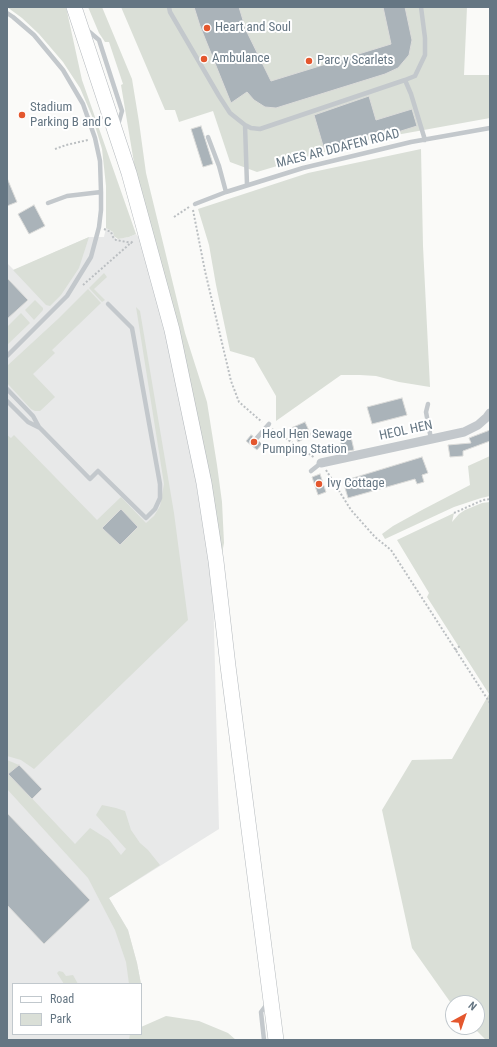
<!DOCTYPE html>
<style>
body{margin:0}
#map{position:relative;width:497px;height:1047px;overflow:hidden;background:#fafaf8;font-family:"Roboto Condensed",sans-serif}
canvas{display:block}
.frame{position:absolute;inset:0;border:8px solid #657683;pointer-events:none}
.legend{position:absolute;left:12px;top:983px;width:130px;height:52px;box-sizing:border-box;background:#fff;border:1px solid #c1c8cd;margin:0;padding:5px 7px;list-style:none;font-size:12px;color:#657683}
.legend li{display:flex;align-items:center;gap:8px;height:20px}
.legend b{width:20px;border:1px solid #c1c8cd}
.north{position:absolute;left:445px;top:995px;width:40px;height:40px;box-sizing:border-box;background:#fff;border:1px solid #c1c8cd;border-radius:50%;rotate:40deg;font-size:11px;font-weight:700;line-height:16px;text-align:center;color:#657683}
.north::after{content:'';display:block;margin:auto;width:14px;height:18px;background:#e4572e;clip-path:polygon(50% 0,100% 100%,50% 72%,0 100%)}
</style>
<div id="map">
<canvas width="497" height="1047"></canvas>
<div class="frame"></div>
<ul class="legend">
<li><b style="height:5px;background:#fff"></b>Road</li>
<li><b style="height:11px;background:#dadfd7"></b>Park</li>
</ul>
<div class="north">N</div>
</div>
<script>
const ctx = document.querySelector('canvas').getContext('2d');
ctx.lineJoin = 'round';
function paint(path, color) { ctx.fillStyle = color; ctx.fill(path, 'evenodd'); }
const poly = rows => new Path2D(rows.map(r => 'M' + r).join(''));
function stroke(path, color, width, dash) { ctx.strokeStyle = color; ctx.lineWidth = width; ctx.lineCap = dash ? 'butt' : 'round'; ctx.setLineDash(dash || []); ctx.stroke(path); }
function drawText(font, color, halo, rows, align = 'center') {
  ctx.font = font + ' "Roboto Condensed",sans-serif'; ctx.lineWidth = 4; ctx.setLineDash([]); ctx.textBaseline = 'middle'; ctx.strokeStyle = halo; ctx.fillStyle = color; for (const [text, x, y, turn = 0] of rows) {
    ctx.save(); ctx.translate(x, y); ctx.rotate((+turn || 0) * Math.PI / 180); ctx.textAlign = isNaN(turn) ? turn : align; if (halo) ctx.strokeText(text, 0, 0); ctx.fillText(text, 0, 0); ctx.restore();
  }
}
const built = poly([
 [106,228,113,232,116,239,129,237,136,234,142,241,154,281,195,475,213,588,219,829,109,898,128,930,137,963,142,989,141,996,141,984,13,984,13,1034,136,1034,135,1040,7,1040,7,263,14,270,89,237,104,237]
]);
const green = poly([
 [7,7,66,7,82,80,136,234,129,237,118,239,114,236,113,232,106,228,106,186,102,149,92,116,80,88,63,62,39,34,22,18],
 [88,7,102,7,132,79,139,122,146,173,185,333,207,402,217,465,222,502,224,543,220,564,135,169,121,85,123,84,109,42,105,42,99,33],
 [121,7,467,7,464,75,490,75,490,118,374,139,324,152,257,172,230,162,213,111,179,122,175,110,165,110],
 [421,149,423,246,430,387,399,382,376,376,360,375,341,375,276,421,276,396,254,358,230,351,216,285,209,245,198,209,308,173],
 [89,237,79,268,61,295,50,306,46,305,13,270],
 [104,273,107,277,94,289,105,300,102,302,89,288],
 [88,289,101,303,52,350,55,353,33,374,55,397,40,411,35,411,31,409,7,383,7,366,58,319],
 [35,300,43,308,43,310,34,320,25,310],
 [136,307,140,311,174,513,188,620,34,769,21,760,7,756,7,435,11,438,14,435,97,520,121,497,146,523,154,516,160,506,164,484],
 [21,313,30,323,7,345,7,327],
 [490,456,490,496,481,498,454,507,385,539,382,534,393,526,422,510,470,485,468,466],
 [490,502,490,1040,486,1040,473,1027,477,1027,477,1003,453,1003,453,1006,412,948,382,810,412,760,452,759,489,694,427,597,429,593,397,540,454,513,452,522,459,514,465,510,482,503],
 [7,760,19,765,9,774,75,844,90,828,109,840,121,855,126,849,96,815,102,805,116,808,125,811,131,830,140,843,148,850,160,865,109,898,128,930,137,963,142,989,141,996,141,984,129,984,126,962,115,930,88,878,7,789],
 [59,971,63,972,66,976,73,975,78,984,64,984,57,973],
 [166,1016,199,1021,228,1033,236,1040,129,1040,130,1034,141,1034,141,1027]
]);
const building = poly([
 [194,7,239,7,246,30,271,81,391,44,383,7,405,7,412,40,409,55,398,68,385,74,276,108,265,107,254,100,247,92,231,103,200,26,194,7],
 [369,96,376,120,412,109,417,126,385,136,384,130,324,149,314,115,369,96],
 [201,126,213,164,203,167,191,129,201,126],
 [7,178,17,202,7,206,7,178],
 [34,205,45,226,29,234,18,214,34,205],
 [7,278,28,300,7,319,7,278],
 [402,398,407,415,372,424,367,407,402,398],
 [305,422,311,435,298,442,291,428,305,422],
 [490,430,490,441,463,451,463,456,450,457,448,445,471,443,469,438,490,430],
 [251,435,253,436,252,439,253,442,256,443,259,441,262,444,257,450,246,441,251,435],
 [351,437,354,450,343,452,340,440,351,437],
 [422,457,428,473,422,475,424,482,417,484,415,479,348,498,343,481,422,457],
 [320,474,326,492,318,495,312,477,320,474],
 [121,509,138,527,120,545,102,528,121,509],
 [19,765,42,789,32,799,8,774,19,765],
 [7,813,90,900,44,944,7,905,7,813]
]);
const path = poly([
 [55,149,66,145,88,140],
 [193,210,205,271,231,381,239,402,262,422],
 [174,217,189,207],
 [104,229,111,232,113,237,116,240,132,243],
 [83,285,133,241],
 [272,429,315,458],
 [326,470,351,510,375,537,391,550,490,703],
 [454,513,483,500,490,499],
 [455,650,461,645]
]);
const lane = poly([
 [169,7,170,12,219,96,230,113,245,125,251,128,260,129,405,80,415,76,425,55,425,38,421,7],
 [7,13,13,17,34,35,63,70,83,104,95,138,100,161,101,192,101,210,99,227,91,257,67,296,7,356],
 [86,29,99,40,122,111,118,125],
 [405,80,411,94,425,140],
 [245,125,247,185],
 [208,137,219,166,226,192],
 [48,203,67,196,101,192],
 [195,204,226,192,303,168,411,142,490,128],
 [7,389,33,416,39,427],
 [7,401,28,422,40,428,90,479,98,471,146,518,155,509,160,498,160,484,132,328,108,304],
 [428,404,426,412,431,439],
 [256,439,269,424],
 [311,471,321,463],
 [264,1040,261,1012,267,1004]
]);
const street = poly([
 [321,463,464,432,478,425,487,417,490,413]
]);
const primary = poly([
 [74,7,129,173,172,330,204,483,216,561,228,666,276,1040]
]);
const markers = [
 [207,28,4,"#e4572e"],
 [204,59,4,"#e4572e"],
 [309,61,4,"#e4572e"],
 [22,115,4,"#e4572e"],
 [254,442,4,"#e4572e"],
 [319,484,4,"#e4572e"]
];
const poiNames = [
 ["Heart and Soul",215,28],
 ["Ambulance",212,59],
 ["Parc y Scarlets",317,61],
 ["Stadium",30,108],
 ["Parking B and C",30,123],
 ["Heol Hen Sewage",262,435],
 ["Pumping Station",262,450],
 ["Ivy Cottage",327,484]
];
const streetNames = [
 ["MAES AR DDAFEN ROAD",338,149,-14],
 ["HEOL HEN",406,431,-12]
];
paint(built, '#e8e9e9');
paint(green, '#dadfd7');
paint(building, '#aab3b9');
stroke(building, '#dcdcda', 1);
stroke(primary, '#b5babe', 16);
stroke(path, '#bbbfc2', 2, [2, 2]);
stroke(lane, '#c3c8cc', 4.5);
stroke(street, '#c3c8cc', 9);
stroke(primary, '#fff', 15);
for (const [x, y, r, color] of markers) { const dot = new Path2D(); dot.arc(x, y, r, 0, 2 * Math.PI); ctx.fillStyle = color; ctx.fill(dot); stroke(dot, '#fff', 1.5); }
drawText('13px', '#657683', '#fff', poiNames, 'left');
drawText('13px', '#657683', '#fff', streetNames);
</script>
